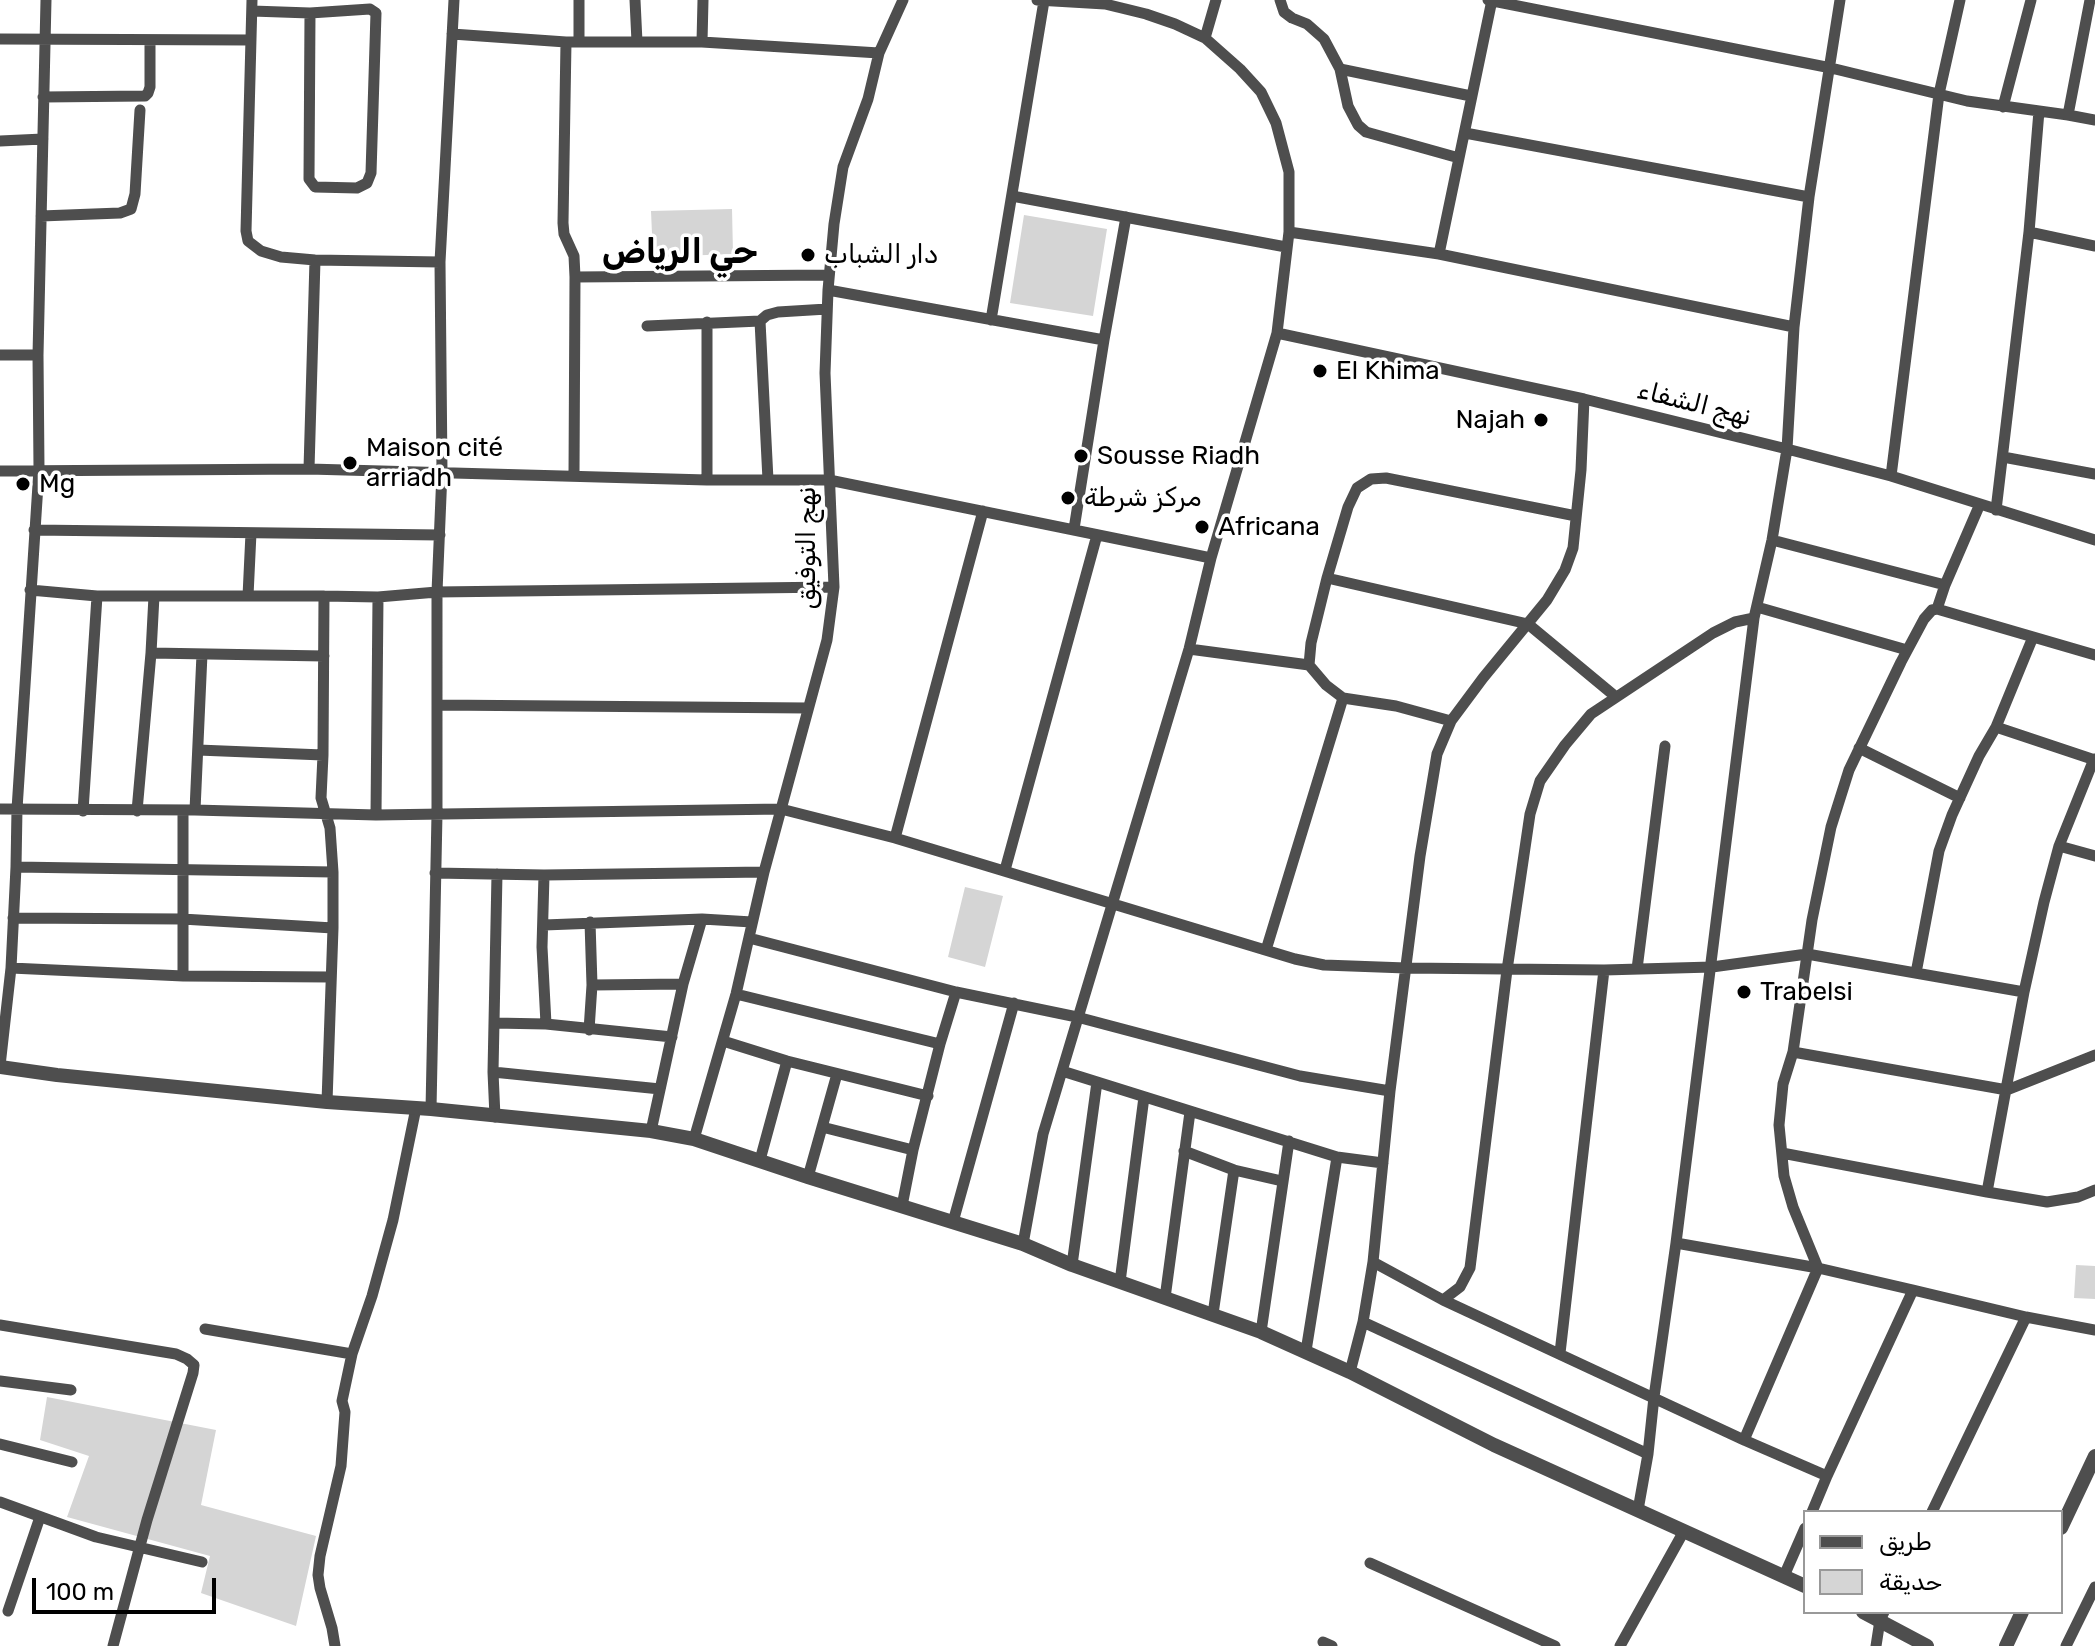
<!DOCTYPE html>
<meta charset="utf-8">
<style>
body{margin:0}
#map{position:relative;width:2095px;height:1646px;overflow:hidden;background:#fff;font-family:Rubik,"Noto Naskh Arabic",sans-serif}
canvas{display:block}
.legend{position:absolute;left:1803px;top:1510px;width:260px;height:104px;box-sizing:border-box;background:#fff;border:2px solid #999;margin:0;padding:10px 14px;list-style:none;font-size:24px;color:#000}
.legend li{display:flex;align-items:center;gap:16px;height:40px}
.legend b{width:40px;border:2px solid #999}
.scale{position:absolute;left:32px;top:1578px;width:184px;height:36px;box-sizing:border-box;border:4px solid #000;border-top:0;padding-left:10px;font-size:24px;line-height:28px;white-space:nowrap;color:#000;-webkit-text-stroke:6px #fff;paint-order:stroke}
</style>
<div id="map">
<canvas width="2095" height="1646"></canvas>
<ul class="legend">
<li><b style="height:10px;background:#4e4e4e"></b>طريق</li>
<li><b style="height:22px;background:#d5d5d5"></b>حديقة</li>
</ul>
<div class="scale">100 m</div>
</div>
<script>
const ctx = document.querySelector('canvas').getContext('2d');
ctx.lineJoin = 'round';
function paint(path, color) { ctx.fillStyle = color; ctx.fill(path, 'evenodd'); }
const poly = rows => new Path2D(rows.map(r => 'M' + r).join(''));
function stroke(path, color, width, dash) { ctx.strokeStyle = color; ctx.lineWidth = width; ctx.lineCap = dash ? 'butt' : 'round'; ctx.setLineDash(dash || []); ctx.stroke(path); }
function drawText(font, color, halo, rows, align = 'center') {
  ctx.font = font + ' Rubik,"Noto Naskh Arabic",sans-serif'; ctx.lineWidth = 7; ctx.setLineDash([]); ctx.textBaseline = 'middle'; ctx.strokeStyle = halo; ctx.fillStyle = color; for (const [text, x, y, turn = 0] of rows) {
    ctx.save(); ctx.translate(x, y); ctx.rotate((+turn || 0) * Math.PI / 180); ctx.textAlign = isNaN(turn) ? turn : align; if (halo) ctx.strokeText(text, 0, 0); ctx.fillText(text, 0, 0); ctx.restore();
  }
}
const green = poly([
 [732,209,733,254,653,257,651,211],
 [1024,215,1107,229,1093,316,1010,303],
 [965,887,1003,896,985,967,948,957],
 [2076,1265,2095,1266,2095,1299,2074,1298],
 [47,1397,216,1430,201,1505,316,1536,296,1626,201,1593,210,1556,67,1517,89,1456,40,1440]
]);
const minor = poly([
 [252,0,246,231,248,241,261,251,281,257,315,260,440,262],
 [579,0,579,41],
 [635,0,637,42],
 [1280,0,1284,12,1292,18,1307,24,1324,39,1340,69,1471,96],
 [1488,0,1831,68,1967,101,2068,115,2095,120],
 [252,11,310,13,370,9,376,13,371,173,367,183,357,188,315,187,309,179,310,13],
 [452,34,566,42,702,42,879,53],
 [1205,38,1216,0],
 [0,39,251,40],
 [566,42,563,223,564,234,574,256,575,277,574,475],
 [702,42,703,0],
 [1340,69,1348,106,1358,125,1366,132,1459,158],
 [43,97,145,96,148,93,150,87,150,40],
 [2003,107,2031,0],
 [2068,115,2090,0],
 [1465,133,1809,197],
 [0,141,43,139],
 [1012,196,1286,247],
 [41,216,120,213,131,209,135,194,140,110],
 [1289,232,1439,254,1794,327],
 [2029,232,2095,246],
 [1439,254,1492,0],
 [575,277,829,275],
 [828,290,1104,340],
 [991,320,1044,1],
 [760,321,767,315,778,312,827,309],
 [647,326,760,321,768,480],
 [1277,333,1584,399,1787,449,1891,476,2095,540],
 [0,355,38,355],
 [2003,457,2095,474],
 [309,469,315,260],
 [0,471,309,469,707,480,829,480,1211,558],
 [1891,476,1939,94,1960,0],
 [707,480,707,322],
 [1996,510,2029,232,2039,111],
 [1074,529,1104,340,1126,217],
 [34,530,440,535],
 [1772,540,1945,585],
 [1327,578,1528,624,1616,697],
 [30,590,97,596,324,596,378,597,437,592,834,587],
 [248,596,251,533],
 [324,596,323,755,321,798,330,828,333,872,333,928,327,1102],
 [1757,607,1907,650],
 [1937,609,1945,585,1980,504],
 [1189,649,1309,665,1326,685,1343,698,1396,706,1451,721],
 [151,653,324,656],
 [2095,655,1937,609,1932,610,1924,619,1901,662,1849,770,1831,827,1812,920,1793,1052,1783,1084,1779,1125,1784,1176,1793,1207,1818,1268,1744,1440,1827,1476,1913,1290,2026,1317,2095,1330],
 [1309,665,1311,643,1327,578,1348,507,1357,488,1371,479,1386,478,1576,516],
 [437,705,808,708],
 [1996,727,2033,637],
 [1859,748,1960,798],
 [198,750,323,755],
 [0,809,195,810,376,815,781,809,895,838,1295,959,1324,965,1406,968,1604,970,1712,967,1807,954,2024,992,1987,1192,2047,1202,2078,1197,2095,1190],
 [195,810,202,654],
 [83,811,97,596],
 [137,811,151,653,154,596],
 [376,815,378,597],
 [895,838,983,511],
 [2059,846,2095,856],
 [16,867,333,872],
 [1005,870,1097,535],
 [435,873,544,875,764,872],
 [544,875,542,947,546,1024],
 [13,918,182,919,333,928],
 [544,925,702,919,752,922],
 [749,938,956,992,1077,1017,1300,1076,1390,1091],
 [1266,950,1343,698],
 [11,968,183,976,330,977],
 [1637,969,1665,746],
 [1916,973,1939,851,1952,815,1979,756,1996,727,2095,760],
 [183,976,183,810],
 [592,985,683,984],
 [2024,992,2044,902,2059,846,2094,759],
 [736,994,940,1044],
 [494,1023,546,1024,672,1037],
 [589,1030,592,985,590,922],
 [723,1041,787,1061,928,1096],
 [1793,1052,2007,1090,2095,1055],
 [0,1066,11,968,16,867,17,809,39,469,38,355,46,0],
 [1062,1071,1337,1157,1383,1163],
 [493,1072,660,1089],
 [431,1109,437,814,437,592,442,472,440,262,454,0],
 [495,1117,493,1072,497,874],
 [822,1127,913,1150],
 [651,1131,683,984,702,919],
 [694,1139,736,994,764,872,827,640,834,587,825,373,828,290,834,224,843,167,868,99,879,53,903,0],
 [1184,1151,1234,1170,1282,1181],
 [1782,1153,1987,1192],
 [760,1160,787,1061],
 [808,1177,837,1074],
 [902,1206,913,1150,940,1044,956,992],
 [953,1222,1014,1003],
 [1676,1243,1818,1268,1913,1290],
 [1023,1244,1043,1134,1189,649,1211,558,1277,333,1289,232,1289,172,1276,123,1261,92,1240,69,1205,38,1175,24,1146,14,1105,4,1037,0],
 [1373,1262,1390,1091,1420,856,1437,754,1451,721,1483,678,1547,600,1565,570,1573,548,1581,470,1584,399],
 [1072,1265,1097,1082],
 [1120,1282,1144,1097],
 [1165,1298,1190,1112],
 [1213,1314,1234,1170],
 [1363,1322,1648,1454],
 [0,1325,176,1354,187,1359,194,1365,193,1373,147,1520,113,1646],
 [205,1329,352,1354],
 [1261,1332,1289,1141],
 [1306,1351,1337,1157],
 [1560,1353,1604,970],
 [1350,1372,1363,1322,1373,1262,1443,1300],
 [0,1381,71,1390],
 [1744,1440,1443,1300,1460,1287,1470,1268,1507,970,1530,814,1540,781,1565,745,1591,714,1713,633,1735,622,1754,618],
 [0,1444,72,1462],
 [0,1502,96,1537,202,1562],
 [1638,1510,1648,1454,1654,1397,1676,1243,1754,618,1772,540,1787,449,1794,327,1809,197,1840,0],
 [1812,1512,1827,1476],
 [1932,1512,2026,1317],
 [1370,1563,1555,1646],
 [1784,1576,1805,1528],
 [8,1611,40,1517],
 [1323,1642,1332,1646],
 [335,1646,332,1628,320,1588,318,1575,320,1556,341,1466,345,1412,342,1401,352,1354,372,1296,393,1220,416,1108],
 [1620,1646,1684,1531],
 [1876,1646,1880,1620,1884,1612],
 [2066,1646,2095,1587]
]);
const tertiary = poly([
 [0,1067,57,1075,327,1102,431,1109,651,1131,694,1139,808,1177,1023,1244,1072,1265,1261,1332,1350,1372,1494,1445,1805,1586],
 [2061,1528,2095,1456],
 [1863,1612,1927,1646],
 [2006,1646,2022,1612]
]);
const markers = [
 [808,255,8,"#000"],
 [1320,371,8,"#000"],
 [1541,420,8,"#000"],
 [1081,456,8,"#000"],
 [350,463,8,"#000"],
 [23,484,8,"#000"],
 [1068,498,8,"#000"],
 [1202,527,8,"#000"],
 [1744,992,8,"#000"]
];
const poiNames = [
 ["دار الشباب",824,255],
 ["El Khima",1336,371],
 ["Najah",1525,420,"right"],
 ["Maison cité",366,448],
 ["arriadh",366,478],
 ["Sousse Riadh",1097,456],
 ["Mg",39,484],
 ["مركز شرطة",1084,498],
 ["Africana",1218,527],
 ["Trabelsi",1760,992]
];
const streetNames = [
 ["نهج الشفاء",1694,404,14],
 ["نهج التوفيق",807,548,-90]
];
const districtNames = [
 ["حي الرياض",680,253]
];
paint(green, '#d5d5d5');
stroke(minor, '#4e4e4e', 11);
stroke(tertiary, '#4e4e4e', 14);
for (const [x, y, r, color] of markers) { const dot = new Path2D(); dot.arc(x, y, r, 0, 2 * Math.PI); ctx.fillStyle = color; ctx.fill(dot); stroke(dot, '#fff', 3); }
drawText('26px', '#000', '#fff', poiNames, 'left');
drawText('26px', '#000', '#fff', streetNames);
drawText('bold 34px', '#000', '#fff', districtNames);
</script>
